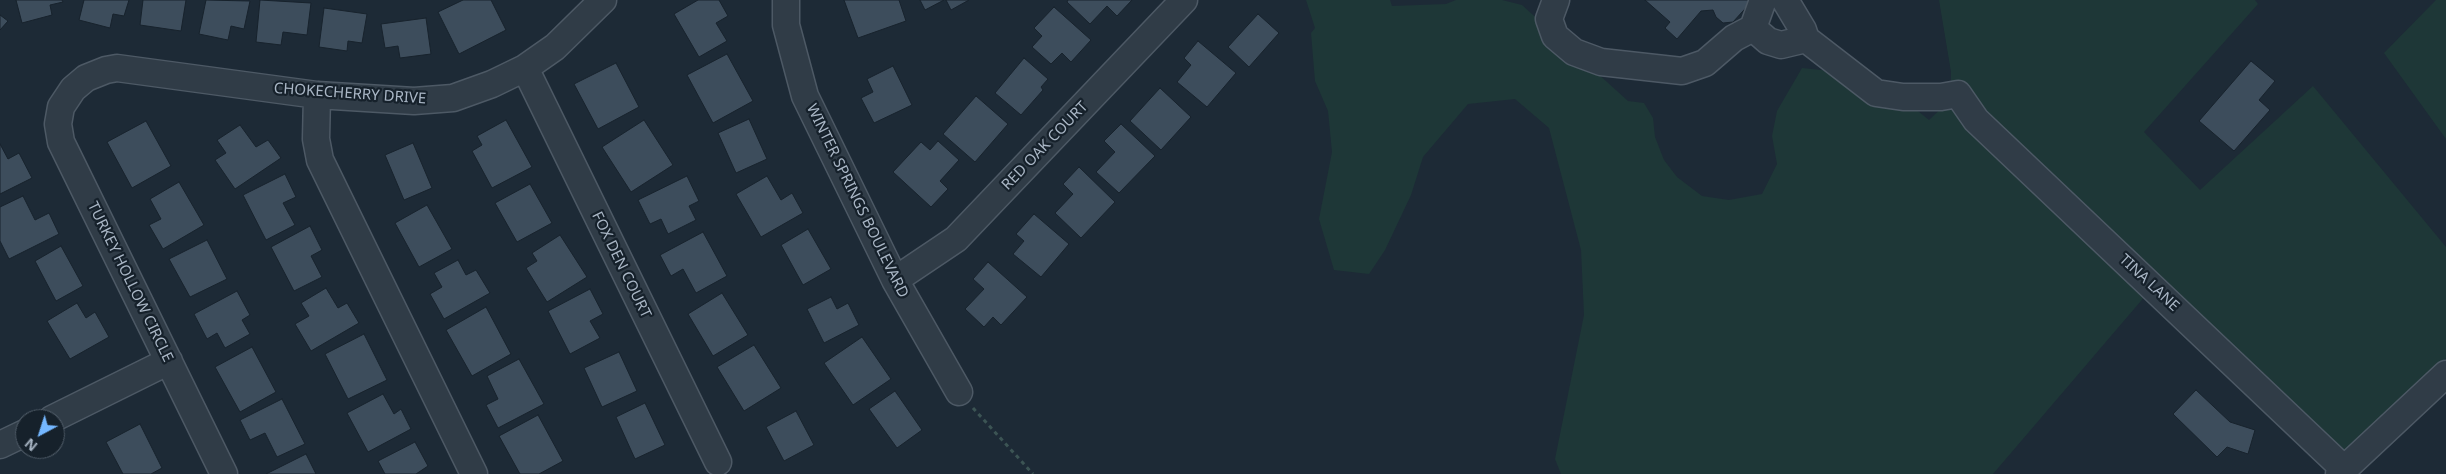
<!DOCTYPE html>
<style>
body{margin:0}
#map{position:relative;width:2446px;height:474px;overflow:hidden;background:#1d2a36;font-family:"Noto Sans",sans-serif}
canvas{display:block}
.north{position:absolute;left:15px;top:409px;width:50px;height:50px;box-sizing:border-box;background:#16212b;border:1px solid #515d69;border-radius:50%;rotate:220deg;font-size:14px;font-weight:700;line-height:20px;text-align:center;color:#a9b6c5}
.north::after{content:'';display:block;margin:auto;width:18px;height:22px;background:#74b7ff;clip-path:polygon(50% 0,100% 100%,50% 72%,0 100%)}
</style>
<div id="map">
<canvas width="2446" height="474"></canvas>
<div class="north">N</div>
</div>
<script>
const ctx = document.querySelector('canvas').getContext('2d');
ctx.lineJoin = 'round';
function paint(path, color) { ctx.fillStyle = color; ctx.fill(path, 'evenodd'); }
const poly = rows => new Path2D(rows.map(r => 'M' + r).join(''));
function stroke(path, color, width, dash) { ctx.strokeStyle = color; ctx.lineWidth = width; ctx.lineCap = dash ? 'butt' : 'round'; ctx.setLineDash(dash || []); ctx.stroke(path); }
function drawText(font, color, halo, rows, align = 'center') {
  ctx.font = font + ' "Noto Sans",sans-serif'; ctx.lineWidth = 4.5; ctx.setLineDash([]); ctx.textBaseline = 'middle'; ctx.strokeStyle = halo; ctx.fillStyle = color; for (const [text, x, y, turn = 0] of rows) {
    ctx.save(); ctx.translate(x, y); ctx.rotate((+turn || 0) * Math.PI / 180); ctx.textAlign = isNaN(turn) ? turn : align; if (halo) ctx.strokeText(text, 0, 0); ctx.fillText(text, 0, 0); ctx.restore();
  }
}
const green = poly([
 [1306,0,1390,0,1392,6,1446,4,1456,0,1502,0,1522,5,1628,101,1644,103,1653,118,1655,137,1664,160,1677,177,1702,196,1729,200,1762,194,1777,164,1772,136,1777,111,1802,68,1840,72,1903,99,1929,120,1950,100,2146,295,1993,474,1561,474,1555,459,1584,315,1581,250,1549,128,1515,99,1468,104,1423,157,1411,195,1385,250,1369,274,1334,270,1319,219,1332,152,1328,111,1315,81,1311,33,1315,28],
 [1939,0,2255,0,2258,4,2144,132,2200,190,2313,86,2446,247,2446,358,2414,392,2345,456,1983,113,1961,80,1951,88,1951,72],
 [2436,0,2446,0,2446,139,2384,53]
]);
const building = poly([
 [16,0,62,0,63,2,50,5,52,15,22,23,16,0],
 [84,0,129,0,124,16,113,14,110,28,79,20,84,0],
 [143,0,186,0,181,31,140,25,143,0],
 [206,0,250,1,244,29,231,26,228,40,199,34,206,0],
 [260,0,311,3,307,35,283,32,281,45,256,42,260,0],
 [463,0,491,0,506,30,459,54,438,12,463,0],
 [698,0,719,0,728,16,716,23,727,41,699,57,674,14,698,0],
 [844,0,899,0,906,21,858,38,844,0],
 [920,0,944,0,925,10,920,0],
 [946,0,969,0,951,10,946,0],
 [1068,0,1132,0,1117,16,1107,6,1090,24,1067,2,1068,0],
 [1645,0,1753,0,1733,22,1723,23,1716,17,1713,10,1701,11,1677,39,1665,28,1670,22,1645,0],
 [1054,7,1091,40,1071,62,1062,53,1051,64,1032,47,1042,36,1034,28,1054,7],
 [324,8,367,14,362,43,348,41,347,51,319,47,324,8],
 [1258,14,1279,33,1249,67,1228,47,1258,14],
 [0,15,8,21,0,30,0,15],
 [426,18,431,54,400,58,398,46,385,48,381,24,426,18],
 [1198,41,1236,73,1207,107,1177,82,1191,65,1184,58,1198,41],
 [727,54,753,101,713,123,687,75,727,54],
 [1024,58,1048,79,1041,87,1043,90,1021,115,995,93,1024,58],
 [2251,61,2275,81,2259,100,2270,110,2234,151,2199,121,2251,61],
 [616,63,639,107,598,129,574,84,616,63],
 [893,66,912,105,874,123,861,98,873,92,867,79,893,66],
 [1160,88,1191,117,1161,150,1130,121,1160,88],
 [976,96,1008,124,975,162,943,134,976,96],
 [749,119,767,159,736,173,718,133,749,119],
 [506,120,532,167,492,188,472,151,482,145,477,136,506,120],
 [644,120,673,165,631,192,602,147,644,120],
 [146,121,171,166,132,188,107,142,146,121],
 [1121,124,1155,156,1119,193,1096,172,1115,152,1104,141,1121,124],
 [240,125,256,147,268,140,281,158,235,189,215,160,226,153,217,140,240,125],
 [938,141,959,160,940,181,948,189,931,207,893,172,921,142,930,150,938,141],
 [413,143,432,188,404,200,385,155,413,143],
 [0,144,8,159,19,153,32,178,0,194,0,144],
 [1079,167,1115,202,1081,238,1055,213,1073,194,1063,184,1079,167],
 [285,174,296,197,283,203,295,225,266,240,243,195,285,174],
 [687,176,699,201,689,206,696,220,668,234,661,219,650,224,638,200,687,176],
 [767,176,781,200,792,193,803,213,761,237,736,194,767,176],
 [179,182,204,225,163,249,149,225,161,219,150,199,179,182],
 [530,184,552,223,517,242,495,203,530,184],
 [23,196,35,220,49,213,59,234,9,259,0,241,0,207,23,196],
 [427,205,452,249,419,267,395,223,427,205],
 [1034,214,1069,244,1041,277,1013,254,1024,241,1016,234,1034,214],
 [310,226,322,250,311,256,322,277,294,291,271,247,310,226],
 [808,229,831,269,803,285,781,245,808,229],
 [703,232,727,276,696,293,683,269,671,276,660,255,703,232],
 [560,235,587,277,547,302,526,268,537,261,532,253,560,235],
 [207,240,227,279,190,297,169,259,207,240],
 [61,246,83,286,56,301,35,261,61,246],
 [458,260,466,275,476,270,490,293,444,319,430,294,442,287,434,273,458,260],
 [988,262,1027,297,1001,325,993,317,984,327,965,309,984,289,973,279,988,262],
 [326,288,338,308,347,303,359,323,311,351,295,324,309,316,301,303,326,288],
 [590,289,603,314,590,321,600,338,570,354,548,311,590,289],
 [237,291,250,315,242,320,250,334,225,348,217,333,207,339,194,314,237,291],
 [722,293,748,335,713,356,688,314,722,293],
 [831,297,837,309,848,303,859,325,824,343,807,309,831,297],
 [77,303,86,318,95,312,109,337,70,359,47,321,77,303],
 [486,307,511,354,472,376,446,330,486,307],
 [364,334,387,380,348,399,325,354,364,334],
 [862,337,891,379,853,405,824,363,862,337],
 [754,345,781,388,744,411,717,367,754,345],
 [252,347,276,392,240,412,215,367,252,347],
 [619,352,637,391,602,407,584,368,619,352],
 [519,359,544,404,498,428,486,405,498,399,487,376,519,359],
 [2196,390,2230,422,2255,430,2248,454,2227,447,2217,457,2173,414,2196,390],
 [895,391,922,430,897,448,869,409,895,391],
 [383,394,394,414,401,409,411,429,368,452,347,413,383,394],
 [282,399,305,444,277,457,265,433,250,440,240,420,282,399],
 [645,403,665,445,635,459,616,417,645,403],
 [796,411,814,445,784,461,766,427,796,411],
 [538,415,563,461,539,474,520,474,499,436,538,415],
 [140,424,162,468,151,474,123,474,106,442,140,424],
 [415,442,428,466,416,474,385,474,378,461,415,442],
 [306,454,316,474,266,474,306,454]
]);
const path = poly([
 [973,408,1033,474]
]);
const minor = poly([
 [786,0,786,25,805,96,895,280,959,392],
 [1556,0,1549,19,1555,36,1574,52,1601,62,1682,71,1705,63,1734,38,1753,28,1763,0],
 [1785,0,1803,30,1806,39,1876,93,1903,97,1941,97,1958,94,1976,120,2344,469],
 [1753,28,1768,41,1781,45,1806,39],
 [525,68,718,462],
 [317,95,316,139,320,160,474,474],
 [895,280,956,239,1184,0],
 [52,419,169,361],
 [0,445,25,433],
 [224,474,61,142,58,124,61,107,73,89,86,78,106,70,117,68,317,95,414,101,453,98,492,84,525,68,555,47,603,0],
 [2339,474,2446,374]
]);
const streetNames = [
 ["CHOKECHERRY DRIVE",350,94,4],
 ["RED OAK COURT",1045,146,-46],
 ["WINTER SPRINGS BOULEVARD",857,201,64],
 ["FOX DEN COURT",621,265,64],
 ["TURKEY HOLLOW CIRCLE",130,282,64],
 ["TINA LANE",2149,283,43]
];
paint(green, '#1e3737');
paint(building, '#3d4d5c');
stroke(building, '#18232d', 1);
stroke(minor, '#4d5965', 29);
stroke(path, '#3c5454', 3, [4, 4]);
stroke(minor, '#303c47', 26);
drawText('15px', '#a9b6c5', '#16212b', streetNames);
</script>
